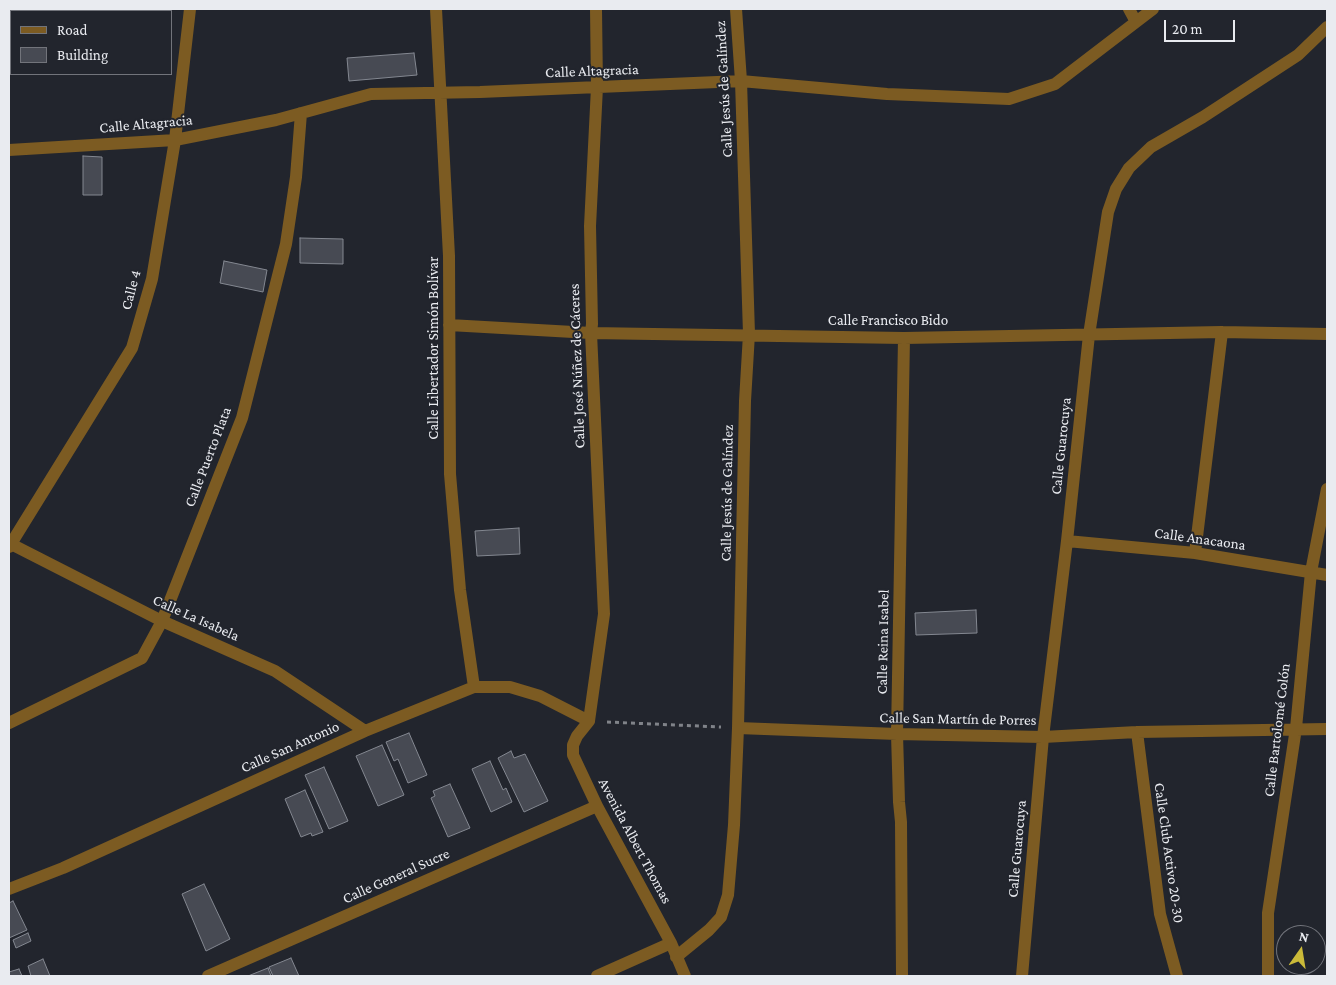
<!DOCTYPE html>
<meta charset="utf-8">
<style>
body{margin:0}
#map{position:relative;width:1336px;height:985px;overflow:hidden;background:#22252d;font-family:"Crimson Pro",serif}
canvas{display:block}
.frame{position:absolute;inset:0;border:10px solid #e9ebf0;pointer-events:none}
.legend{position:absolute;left:10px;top:10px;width:162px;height:65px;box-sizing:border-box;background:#22252d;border:1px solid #72747b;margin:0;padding:6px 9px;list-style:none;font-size:15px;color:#e9ebf0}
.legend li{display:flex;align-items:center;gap:10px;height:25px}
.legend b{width:25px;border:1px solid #72747b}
.north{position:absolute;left:1276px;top:925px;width:50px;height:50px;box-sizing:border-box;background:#22252d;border:1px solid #72747b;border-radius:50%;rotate:13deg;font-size:14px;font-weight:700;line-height:20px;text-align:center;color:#e9ebf0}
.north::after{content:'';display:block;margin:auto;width:18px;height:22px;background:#cbba39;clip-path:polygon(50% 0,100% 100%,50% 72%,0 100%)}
.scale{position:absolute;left:1164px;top:20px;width:71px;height:22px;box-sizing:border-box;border:2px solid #e9ebf0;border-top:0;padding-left:6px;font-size:15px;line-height:18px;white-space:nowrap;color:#e9ebf0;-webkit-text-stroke:4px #22252d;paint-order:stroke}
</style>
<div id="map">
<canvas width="1336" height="985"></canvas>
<div class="frame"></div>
<ul class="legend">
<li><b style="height:6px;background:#7c5b22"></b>Road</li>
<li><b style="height:14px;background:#474a53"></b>Building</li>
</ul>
<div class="north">N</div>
<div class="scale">20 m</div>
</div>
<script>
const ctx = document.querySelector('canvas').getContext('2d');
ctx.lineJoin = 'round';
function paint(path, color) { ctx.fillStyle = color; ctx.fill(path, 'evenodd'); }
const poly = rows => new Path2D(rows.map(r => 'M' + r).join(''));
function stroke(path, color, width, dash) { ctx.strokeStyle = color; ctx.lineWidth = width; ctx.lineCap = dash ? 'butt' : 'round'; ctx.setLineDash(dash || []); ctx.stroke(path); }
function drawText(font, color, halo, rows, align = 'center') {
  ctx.font = font + ' "Crimson Pro",serif'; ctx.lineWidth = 4; ctx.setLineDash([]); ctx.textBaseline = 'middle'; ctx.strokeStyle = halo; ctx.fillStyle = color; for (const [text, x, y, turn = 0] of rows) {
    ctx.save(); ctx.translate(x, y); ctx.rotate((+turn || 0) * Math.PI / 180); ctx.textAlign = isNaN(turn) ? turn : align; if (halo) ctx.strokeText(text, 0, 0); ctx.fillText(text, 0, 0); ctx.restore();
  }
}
const building = poly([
 [414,53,417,75,349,81,347,58,414,53],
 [83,156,102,157,102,195,83,195,83,156],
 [300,238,343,239,343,264,300,263,300,238],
 [224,261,267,270,263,292,220,283,224,261],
 [519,528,520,554,477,556,475,531,519,528],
 [976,610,977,633,916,635,915,613,976,610],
 [409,733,427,775,408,783,398,759,394,761,386,742,409,733],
 [382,745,404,795,378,806,356,756,382,745],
 [511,751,514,758,525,754,548,801,524,812,498,758,511,751],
 [490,761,503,790,506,788,512,802,491,812,472,769,490,761],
 [324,767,348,821,329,829,305,775,324,767],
 [450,784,470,828,448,837,431,798,435,796,433,791,450,784],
 [305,790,323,832,312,836,311,833,301,837,285,799,305,790],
 [204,884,230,939,206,951,182,894,204,884],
 [13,901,27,930,9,938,9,903,13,901],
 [28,933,31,941,16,948,13,940,28,933],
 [291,958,299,976,273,976,269,967,291,958],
 [43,959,50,976,31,976,28,966,43,959],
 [268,968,271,976,248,976,268,968],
 [19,969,22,976,9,976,9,972,19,969]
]);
const path = poly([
 [607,722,721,727]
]);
const minor = poly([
 [436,9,449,256,450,474,460,590,474,687],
 [1129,9,1136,22],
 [9,150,175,140,276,120,371,94,480,92,741,81,887,94,1009,99,1055,84,1153,9],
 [449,325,591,333,904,338,1222,332,1327,334],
 [1067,541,1195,553,1327,575],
 [9,543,162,621,275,671,365,731],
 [9,547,132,348,152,279,175,140,190,9],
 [1195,553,1222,332],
 [589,721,604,614,591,333,592,324,590,226,597,87,596,9],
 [589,721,577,736,573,745,573,755,597,806,671,943,685,976],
 [9,723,142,658,162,621,242,418,286,244,296,177,301,113],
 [738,728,897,734,1043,737,1137,732,1327,729],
 [1137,732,1160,914,1177,976],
 [9,889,63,868,365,731,474,687,510,687,540,696,589,721],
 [676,957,709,930,721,917,728,895,734,825,738,728,745,401,749,334,741,81,736,9],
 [208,976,597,806],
 [597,976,671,943],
 [902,976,901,822,899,802,897,734,904,338],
 [1022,976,1043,737,1067,541,1089,335,1108,212,1116,189,1129,168,1151,147,1203,117,1298,55,1327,27],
 [1268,976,1268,913,1296,728,1311,572,1327,489]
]);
const streetNames = [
 ["Calle Altagracia",592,71,-2],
 ["Calle Jesús de Galíndez",724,89,-93],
 ["Calle Altagracia",146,124,-5],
 ["Calle 4",131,290,-75],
 ["Calle Francisco Bido",888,320],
 ["Calle Libertador Simón Bolívar",433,348,-90],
 ["Calle José Núñez de Cáceres",577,366,-92],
 ["Calle Guarocuya",1061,446,-84],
 ["Calle Puerto Plata",208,457,-69],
 ["Calle Jesús de Galíndez",727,493,-89],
 ["Calle Anacaona",1200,539,8],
 ["Calle La Isabela",196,618,24],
 ["Calle Reina Isabel",883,642,-89],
 ["Calle San Martín de Porres",958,719,1],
 ["Calle Bartolomé Colón",1277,730,-83],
 ["Calle San Antonio",290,747,-24],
 ["Avenida Albert Thomas",635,841,62],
 ["Calle Guarocuya",1017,849,-85],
 ["Calle Club Activo 20-30",1169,853,82],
 ["Calle General Sucre",396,876,-24]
];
paint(building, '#474a53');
stroke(building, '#848891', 1);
stroke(path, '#808389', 3, [4, 4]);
stroke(minor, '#7c5b22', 12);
drawText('15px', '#e9ebf0', '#22252d', streetNames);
</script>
